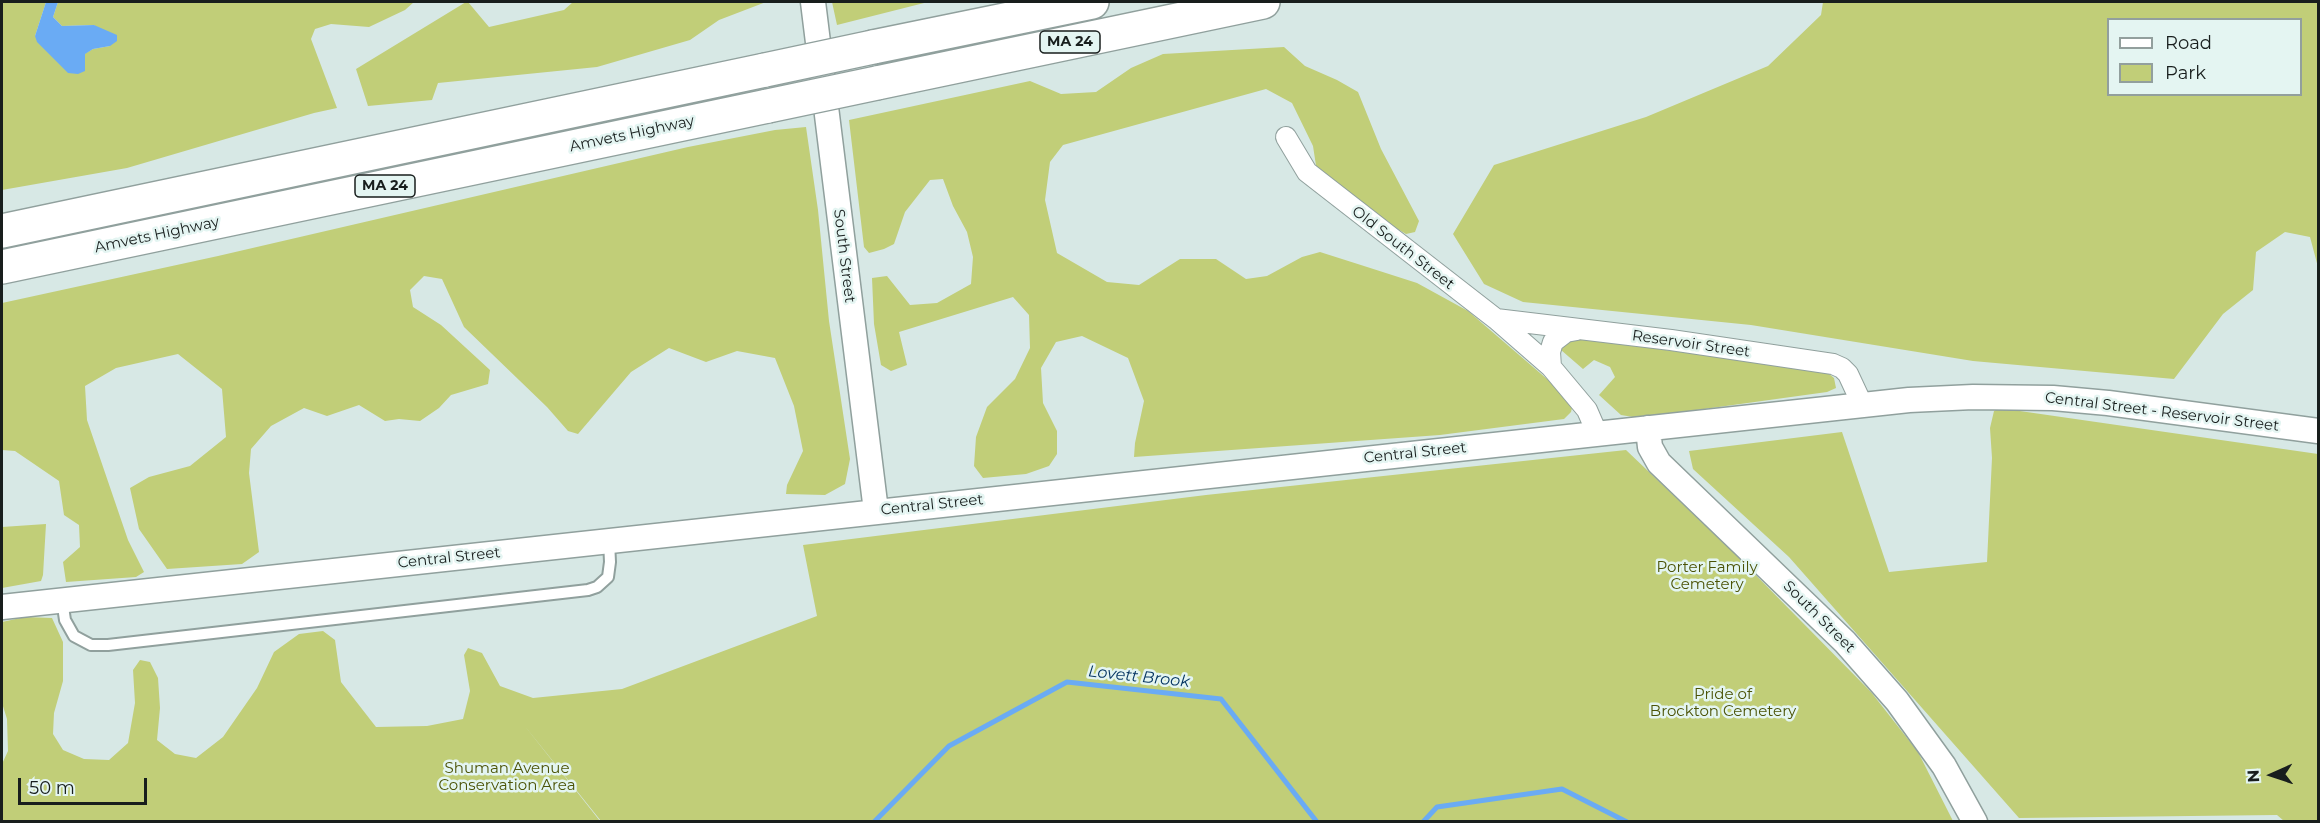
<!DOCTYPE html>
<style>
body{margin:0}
#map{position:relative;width:2320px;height:823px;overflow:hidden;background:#d7e8e5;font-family:Montserrat,sans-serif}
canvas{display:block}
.frame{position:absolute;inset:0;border:3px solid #181e1d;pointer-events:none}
.legend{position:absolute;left:2107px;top:18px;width:195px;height:78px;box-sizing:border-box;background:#e4f5f2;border:2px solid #929f9d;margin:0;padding:8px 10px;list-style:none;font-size:18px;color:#181e1d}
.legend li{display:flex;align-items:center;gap:12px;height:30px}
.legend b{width:30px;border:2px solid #929f9d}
.north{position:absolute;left:2242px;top:745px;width:60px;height:60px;-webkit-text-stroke:4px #e4f5f2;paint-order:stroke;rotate:267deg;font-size:16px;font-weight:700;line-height:24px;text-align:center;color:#181e1d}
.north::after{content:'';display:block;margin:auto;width:21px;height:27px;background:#181e1d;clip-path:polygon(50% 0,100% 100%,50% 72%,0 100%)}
.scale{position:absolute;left:18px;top:778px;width:129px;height:27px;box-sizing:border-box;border:3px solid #181e1d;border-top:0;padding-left:8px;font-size:18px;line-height:21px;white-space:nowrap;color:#181e1d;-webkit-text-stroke:4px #e4f5f2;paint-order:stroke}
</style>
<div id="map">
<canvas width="2320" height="823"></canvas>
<div class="frame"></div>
<ul class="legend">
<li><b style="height:8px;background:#fff"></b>Road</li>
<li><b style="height:16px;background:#c1ce78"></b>Park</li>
</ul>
<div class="north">N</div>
<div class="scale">50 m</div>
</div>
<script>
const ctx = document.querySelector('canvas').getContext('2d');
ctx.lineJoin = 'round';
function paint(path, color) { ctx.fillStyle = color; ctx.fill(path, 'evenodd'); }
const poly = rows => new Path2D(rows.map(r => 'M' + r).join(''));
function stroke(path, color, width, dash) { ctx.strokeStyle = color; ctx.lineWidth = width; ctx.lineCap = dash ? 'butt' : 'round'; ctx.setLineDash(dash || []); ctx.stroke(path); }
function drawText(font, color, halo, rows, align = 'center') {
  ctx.font = font + ' Montserrat,sans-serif'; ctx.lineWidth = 5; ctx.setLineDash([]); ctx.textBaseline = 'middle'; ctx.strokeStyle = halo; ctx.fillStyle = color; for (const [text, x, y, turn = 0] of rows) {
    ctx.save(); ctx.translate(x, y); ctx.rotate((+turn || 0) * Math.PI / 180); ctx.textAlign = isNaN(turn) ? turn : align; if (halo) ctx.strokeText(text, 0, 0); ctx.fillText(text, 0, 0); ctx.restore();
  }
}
const green = poly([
 [2,2,46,2,35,36,85,70,84,54,93,49,110,46,94,25,62,26,53,17,58,2,414,2,405,10,369,27,331,24,315,29,311,39,337,108,314,113,127,168,2,190],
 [466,2,468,2,489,27,564,10,573,2,766,2,719,20,690,40,597,67,438,83,432,100,368,106,356,69],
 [832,2,928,2,837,25],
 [1823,2,2318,2,2318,267,2310,237,2285,232,2256,252,2253,290,2223,314,2174,379,1973,361,1751,325,1523,302,1484,284,1453,234,1494,165,1646,117,1768,66,1821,15],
 [2108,20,2300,20,2300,94,2108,94],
 [1284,47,1305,66,1337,80,1358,92,1381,149,1419,221,1415,232,1406,234,1377,217,1317,172,1313,146,1292,103,1266,89,1063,145,1050,162,1045,200,1057,253,1107,282,1139,285,1180,259,1216,259,1246,279,1267,276,1302,257,1320,252,1364,266,1417,283,1468,311,1547,379,1569,402,1572,408,1571,412,1564,419,1440,435,1134,457,1135,443,1144,401,1128,358,1082,336,1056,342,1041,368,1043,403,1057,431,1057,454,1049,466,1026,474,983,478,974,466,976,437,987,407,1015,379,1030,348,1029,315,1013,297,899,332,907,365,891,371,881,365,874,324,872,278,887,276,910,305,937,303,971,284,973,257,967,232,953,206,943,179,930,180,905,212,894,244,884,249,869,253,864,247,849,120,1030,81,1061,94,1096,92,1131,68,1163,54],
 [806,127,818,210,829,321,850,459,845,484,825,495,786,494,787,485,803,451,794,406,775,358,737,351,706,362,669,348,631,372,578,434,568,431,547,407,464,327,442,279,424,276,410,290,413,307,441,325,490,370,488,384,451,395,439,408,420,421,399,419,385,421,359,405,327,416,304,408,271,426,251,449,249,473,259,552,242,564,167,569,139,529,130,488,149,477,190,466,226,437,222,389,178,354,116,368,85,386,87,420,128,540,144,572,136,577,66,582,63,562,80,547,79,525,64,515,59,481,15,451,2,450,2,303,218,256,688,147,775,130],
 [1579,339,1752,361,1828,373,1834,378,1836,388,1827,392,1639,418,1621,415,1599,395,1615,377,1610,367,1594,360,1583,369,1561,350,1567,342],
 [1999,408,2318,454,2318,821,2284,821,2277,815,2019,818,1789,557,1693,469,1689,451,1842,432,1889,572,1987,562,1992,458,1990,428,1994,411],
 [1626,450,1731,550,1871,692,1918,752,1953,821,601,821,524,725,600,821,2,821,2,764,8,751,7,719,2,703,2,622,25,617,52,618,63,642,63,681,54,713,53,734,63,750,84,759,109,760,128,743,135,703,133,670,140,660,150,662,158,678,160,708,157,740,175,754,196,758,223,737,257,688,274,652,299,634,323,631,335,640,341,682,376,727,427,726,463,719,470,691,464,655,468,648,482,653,500,686,533,698,622,689,817,616,803,545,1206,495],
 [46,524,43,575,41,581,2,588,2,527]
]);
const water = poly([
 [46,2,58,2,53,17,62,26,94,25,117,35,117,41,110,46,93,49,85,54,85,71,78,74,68,73,37,42,35,36]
]);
const stream = poly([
 [874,822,949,746,1067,682,1221,699,1317,822],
 [1423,822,1437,807,1562,789,1627,822]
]);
const service = poly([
 [62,600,65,620,74,636,91,645,108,645,588,590,597,587,608,577,610,562,609,541]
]);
const minor = poly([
 [1286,137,1307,172,1496,319,1551,367,1587,410,1597,433],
 [1496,319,1671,340,1833,364,1842,368,1848,374,1862,404],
 [1551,367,1550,352,1553,342,1566,332,1577,330]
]);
const tertiary = poly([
 [813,2,876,511],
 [1648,428,1650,447,1659,463,1845,642,1897,701,1944,766,1975,822],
 [2,607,1909,400,1973,397,2053,398,2108,403,2318,431]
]);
const motorway = poly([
 [873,47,1092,2],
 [877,83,1263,2],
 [2,231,765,70],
 [2,267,768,106]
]);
const motorwayBridge = poly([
 [765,70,873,47],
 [768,106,877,83]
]);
const shields = [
 [1070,42,60],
 [385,186,60]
];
const shieldNames = [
 ["MA 24",1070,42],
 ["MA 24",385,186]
];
const streetNames = [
 ["Amvets Highway",632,134,-12],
 ["Amvets Highway",157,235,-12],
 ["Old South Street",1403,248,38],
 ["South Street",844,256,83],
 ["Reservoir Street",1691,344,8],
 ["Central Street - Reservoir Street",2162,412,7],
 ["Central Street",1415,453,-6],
 ["Central Street",932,505,-6],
 ["Central Street",449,558,-6],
 ["South Street",1819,617,45]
];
const parkNames = [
 ["Porter Family",1707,568],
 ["Cemetery",1707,585],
 ["Pride of",1723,695],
 ["Brockton Cemetery",1723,712],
 ["Shuman Avenue",507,769],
 ["Conservation Area",507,786]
];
const waterNames = [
 ["Lovett Brook",1139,677,6]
];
paint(green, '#c1ce78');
paint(water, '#6aabf4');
stroke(stream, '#6aabf4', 5);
stroke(service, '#90a09d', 14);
stroke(minor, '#90a09d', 22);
stroke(tertiary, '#90a09d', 27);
stroke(motorway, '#90a09d', 36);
stroke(service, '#fff', 10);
stroke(minor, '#fff', 20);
stroke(tertiary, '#fff', 24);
stroke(motorway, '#fff', 33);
stroke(motorwayBridge, '#90a09d', 36, []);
stroke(motorwayBridge, '#fff', 33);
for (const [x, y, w] of shields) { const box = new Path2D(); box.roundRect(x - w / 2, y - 11, w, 22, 4.5); ctx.fillStyle = '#e4f5f2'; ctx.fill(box); stroke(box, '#181e1d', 1.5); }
drawText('bold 14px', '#181e1d', null, shieldNames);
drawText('15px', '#181e1d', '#e4f5f2', streetNames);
drawText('15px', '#4b5306', '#e4f5f2', parkNames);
drawText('italic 16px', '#02325f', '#e4f5f2', waterNames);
</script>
